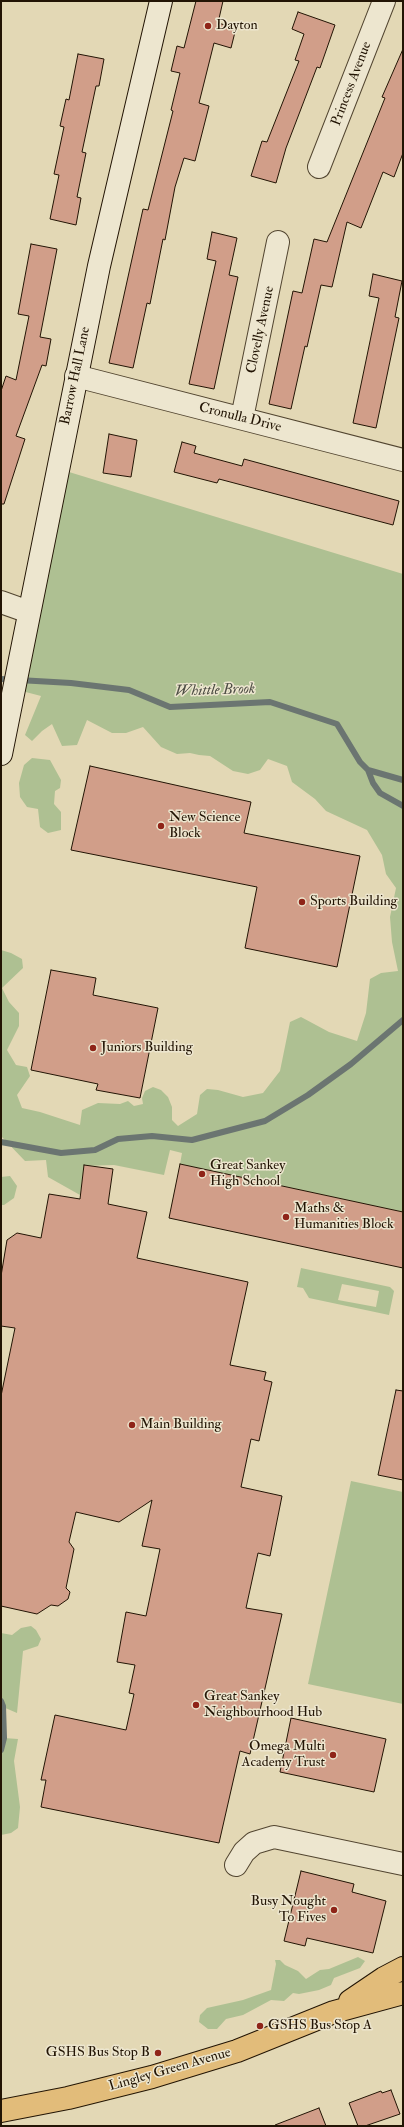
<!DOCTYPE html>
<style>
body{margin:0}
#map{position:relative;width:404px;height:2127px;overflow:hidden;background:#e3d8b5;font-family:"IM FELL Double Pica",serif}
canvas{display:block}
.frame{position:absolute;inset:0;border:2px solid #221404;pointer-events:none}
</style>
<div id="map">
<canvas width="404" height="2127"></canvas>
<div class="frame"></div>
</div>
<script>
const ctx = document.querySelector('canvas').getContext('2d');
ctx.lineJoin = 'round';
function paint(path, color) { ctx.fillStyle = color; ctx.fill(path, 'evenodd'); }
const poly = rows => new Path2D(rows.map(r => 'M' + r).join(''));
function stroke(path, color, width, dash) { ctx.strokeStyle = color; ctx.lineWidth = width; ctx.lineCap = dash ? 'butt' : 'round'; ctx.setLineDash(dash || []); ctx.stroke(path); }
function drawText(font, color, halo, rows, align = 'center') {
  ctx.font = font + ' "IM FELL Double Pica",serif'; ctx.lineWidth = 3; ctx.setLineDash([]); ctx.textBaseline = 'middle'; ctx.strokeStyle = halo; ctx.fillStyle = color; for (const [text, x, y, turn = 0] of rows) {
    ctx.save(); ctx.translate(x, y); ctx.rotate((+turn || 0) * Math.PI / 180); ctx.textAlign = isNaN(turn) ? turn : align; if (halo) ctx.strokeText(text, 0, 0); ctx.fillText(text, 0, 0); ctx.restore();
  }
}
const green = poly([
 [69,472,403,574,403,1212,180,1164,182,1153,170,1150,164,1175,114,1165,84,1166,80,1195,48,1177,46,1160,25,1161,1,1136,1,950,11,953,22,959,23,968,2,988,9,1002,19,1013,19,1026,7,1050,16,1065,27,1067,30,1076,17,1095,22,1108,40,1112,80,1125,82,1110,98,1103,120,1104,128,1101,134,1106,143,1104,142,1098,145,1091,153,1087,161,1090,168,1097,172,1107,172,1120,178,1126,197,1114,200,1095,207,1089,218,1090,243,1097,263,1093,280,1071,290,1022,301,1017,329,1032,357,1041,366,1013,370,979,381,973,398,971,392,942,390,917,396,888,386,874,382,855,367,830,326,811,315,799,292,782,287,766,268,759,260,770,248,774,233,771,210,756,199,755,190,753,177,754,161,747,143,727,126,733,112,733,87,720,77,745,62,746,52,724,42,731,32,741,25,735,41,696,18,690],
 [32,758,50,760,61,780,60,788,55,791,54,804,61,812,61,830,48,833,40,827,38,809,27,807,20,797,19,783,24,765],
 [10,1176,17,1186,14,1198,4,1205,1,1205,1,1177],
 [301,1268,390,1287,394,1291,389,1315,309,1298,303,1288,297,1287],
 [342,1284,379,1291,376,1307,338,1300],
 [351,1481,403,1492,403,1704,308,1684],
 [31,1626,36,1630,41,1639,38,1646,23,1651,17,1713,3,1707,4,1738,18,1739,14,1761,20,1807,18,1828,11,1833,1,1835,1,1633,12,1635,21,1628],
 [358,1957,365,1961,360,1968,334,1978,331,1985,319,1990,299,1994,293,1993,284,2001,271,2000,243,2015,226,2019,217,2029,208,2029,199,2022,200,2015,207,2008,243,2000,271,1990,276,1964,275,1960,280,1960,285,1965,298,1971,306,1979,320,1970,329,1969]
]);
const stream = poly([
 [1,679,71,683,129,690,170,707,270,702,337,724,360,762,368,770,403,780],
 [368,770,373,783,380,793,403,806],
 [1,1142,61,1153,95,1150,118,1139,152,1136,192,1140,265,1121,308,1095,351,1064,403,1020],
 [1,1701,3,1706,4,1738,1,1750]
]);
const building = poly([
 [196,1,223,1,218,23,236,28,231,48,214,43,199,103,209,106,195,161,184,158,175,187,165,240,163,239,150,304,147,303,133,368,109,363,143,209,148,210,173,111,171,110,180,73,171,71,177,46,184,48,196,1],
 [298,12,335,25,320,68,317,67,286,148,276,183,251,176,262,141,267,142,299,61,295,60,304,34,292,29,298,12],
 [403,49,403,153,394,177,383,172,361,228,347,222,332,287,321,285,307,347,305,346,291,409,269,404,293,291,302,293,314,239,327,242,385,98,382,97,403,49],
 [78,54,104,59,99,86,96,86,82,152,86,153,77,197,81,198,76,225,50,219,59,175,54,174,64,127,60,126,66,99,69,100,78,54],
 [212,232,237,238,229,275,238,277,214,389,189,384,216,261,207,259,212,232],
 [31,244,57,249,40,337,51,339,46,366,42,365,16,436,25,439,4,504,1,504,1,391,6,376,16,380,29,316,18,314,31,244],
 [373,274,402,281,395,317,399,318,376,428,353,423,379,298,369,296,373,274],
 [109,434,137,440,131,477,103,473,109,434],
 [182,442,196,446,194,453,242,466,244,459,399,501,393,525,219,479,217,483,174,472,182,442],
 [90,766,251,802,244,833,360,856,337,967,245,948,257,887,71,850,90,766],
 [51,970,96,978,93,995,158,1008,140,1098,96,1090,98,1084,31,1070,51,970],
 [180,1164,403,1212,403,1268,169,1218,180,1164],
 [84,1165,113,1169,108,1204,147,1212,137,1258,248,1282,230,1365,266,1372,264,1380,272,1382,259,1441,251,1439,241,1487,282,1496,270,1556,258,1553,246,1608,282,1614,250,1754,240,1751,219,1843,41,1807,46,1780,41,1780,55,1715,126,1730,134,1694,129,1693,135,1665,117,1662,126,1612,146,1616,160,1549,142,1546,152,1500,119,1522,76,1512,69,1542,74,1549,66,1588,70,1592,68,1599,58,1606,51,1605,37,1614,1,1606,1,1396,15,1328,1,1326,1,1276,7,1240,17,1233,41,1238,49,1194,80,1199,84,1165],
 [396,1390,403,1391,403,1480,378,1475,396,1390],
 [291,1718,386,1739,374,1792,280,1772,291,1718],
 [301,1871,354,1884,352,1892,386,1901,373,1953,307,1938,305,1946,284,1941,301,1871],
 [391,2090,400,2114,365,2126,358,2126,349,2103,381,2091,382,2093,391,2090],
 [319,2108,326,2126,275,2126,275,2125,319,2108]
]);
const street = poly([
 [319,167,384,1],
 [76,376,403,460],
 [242,418,278,242],
 [1,602,29,612],
 [236,1865,244,1852,254,1843,274,1837,403,1864]
]);
const secondary = poly([
 [1,754,99,266,161,1]
]);
const primary = poly([
 [350,2001,384,1978,403,1968],
 [1,2111,68,2098,152,2077,237,2051,334,2012,403,1993]
]);
const markers = [
 [208,26,4,"#8f2418"],
 [161,826,4,"#8f2418"],
 [302,902,4,"#8f2418"],
 [93,1048,4,"#8f2418"],
 [202,1174,4,"#8f2418"],
 [286,1217,4,"#8f2418"],
 [132,1425,4,"#8f2418"],
 [196,1705,4,"#8f2418"],
 [333,1755,4,"#8f2418"],
 [334,1910,4,"#8f2418"],
 [260,2026,4,"#8f2418"],
 [158,2053,4,"#8f2418"]
];
const poiNames = [
 ["Dayton",216,26],
 ["New Science",169,818],
 ["Block",169,834],
 ["Sports Building",310,902],
 ["Juniors Building",101,1048],
 ["Great Sankey",210,1166],
 ["High School",210,1182],
 ["Maths &",294,1209],
 ["Humanities Block",294,1225],
 ["Main Building",140,1425],
 ["Great Sankey",204,1697],
 ["Neighbourhood Hub",204,1713],
 ["Omega Multi",325,1747,"right"],
 ["Academy Trust",325,1763,"right"],
 ["Busy Nought",326,1902,"right"],
 ["To Fives",326,1918,"right"],
 ["GSHS Bus Stop A",268,2026],
 ["GSHS Bus Stop B",150,2053,"right"]
];
const streetNames = [
 ["Princess Avenue",352,84,-69],
 ["Clovelly Avenue",261,330,-78],
 ["Barrow Hall Lane",76,376,-78],
 ["Cronulla Drive",240,418,14],
 ["Lingley Green Avenue",170,2070,-16]
];
const waterNames = [
 ["Whittle Brook",215,691,-2]
];
paint(green, '#aec092');
stroke(stream, '#6b7571', 6);
paint(building, '#d19e89');
stroke(building, '#221404', 1);
stroke(street, '#524530', 24);
stroke(secondary, '#221404', 24);
stroke(primary, '#221404', 24);
stroke(street, '#ede6cf', 22);
stroke(secondary, '#ede6cf', 22);
stroke(primary, '#e2bc7a', 22);
for (const [x, y, r, color] of markers) { const dot = new Path2D(); dot.arc(x, y, r, 0, 2 * Math.PI); ctx.fillStyle = color; ctx.fill(dot); stroke(dot, '#ede6cf', 1.5); }
drawText('14px', '#221404', '#ede6cf', poiNames, 'left');
drawText('14px', '#221404', '#ede6cf', streetNames);
drawText('italic 15px', '#4d4d44', '#ede6cf', waterNames);
</script>
